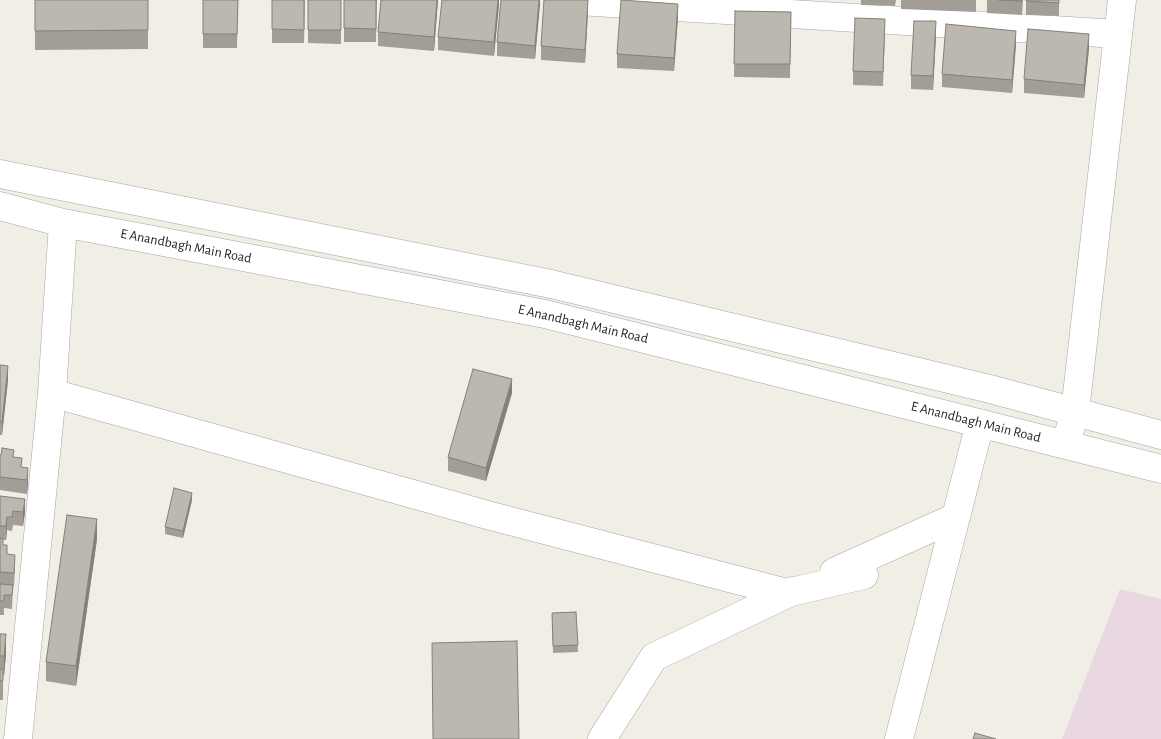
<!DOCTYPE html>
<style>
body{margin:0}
canvas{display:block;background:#f0eee5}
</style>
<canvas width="1161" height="739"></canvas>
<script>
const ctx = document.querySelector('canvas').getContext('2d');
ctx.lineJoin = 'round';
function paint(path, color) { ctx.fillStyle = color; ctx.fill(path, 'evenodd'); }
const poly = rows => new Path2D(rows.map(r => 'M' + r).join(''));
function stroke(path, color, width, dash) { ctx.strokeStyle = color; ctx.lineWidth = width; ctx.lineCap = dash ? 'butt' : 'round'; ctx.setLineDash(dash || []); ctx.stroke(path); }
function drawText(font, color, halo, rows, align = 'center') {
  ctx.font = font + ' "Alegreya Sans",sans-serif'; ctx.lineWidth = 4; ctx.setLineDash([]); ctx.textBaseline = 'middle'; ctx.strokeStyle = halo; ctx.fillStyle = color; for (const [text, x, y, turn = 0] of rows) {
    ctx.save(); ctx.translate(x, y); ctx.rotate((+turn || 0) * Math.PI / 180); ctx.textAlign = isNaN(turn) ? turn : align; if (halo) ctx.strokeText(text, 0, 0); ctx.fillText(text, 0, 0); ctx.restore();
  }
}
const industrial = poly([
 [1120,589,1161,599,1161,739,1062,739]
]);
const minor = poly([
 [562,0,1118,34],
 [0,174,551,284,990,389,1161,435],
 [0,206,63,223,545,314,1161,469],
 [52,393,491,516,787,593,864,575],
 [1070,429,1075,412,1122,0],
 [834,572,956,517],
 [18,739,52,393,63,223],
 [602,739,654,657,793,591],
 [899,739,980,423]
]);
const wall = poly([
 [35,0,148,0,148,49,35,50],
 [203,0,238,0,237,48,203,48],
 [272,0,305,0,304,43,272,43],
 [308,0,341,0,341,44,308,43],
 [344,0,377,0,376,42,344,42],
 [438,0,434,51,378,46,378,32],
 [499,0,494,56,438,50,438,37],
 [540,0,535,59,497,56,497,42],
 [861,0,896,0,895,6,861,5],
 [901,0,976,0,976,12,901,9],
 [987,0,1023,0,1022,15,987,13],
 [1026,0,1059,0,1059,16,1026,15],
 [588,11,585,63,541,60,541,46],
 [735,11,791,12,790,78,734,77],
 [678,17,674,71,617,68,617,54],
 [885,33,883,86,853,85,853,71],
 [936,35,933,90,911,89,911,75],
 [1016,44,1012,93,942,87,942,74],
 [1089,48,1084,98,1024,93,1024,79],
 [0,365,8,380,2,435,0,435],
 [512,393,486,481,448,471,448,457],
 [0,455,14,457,22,467,28,482,27,494,0,490],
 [0,496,25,512,23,526,13,525,12,531,7,530,6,540,3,540,3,545,15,569,14,586,13,586,12,609,4,608,4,615,0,615],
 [192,500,183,538,165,534,165,527],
 [97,539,76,686,46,681,46,662],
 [576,612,578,652,553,653,552,613],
 [0,634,6,654,4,676,3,676,3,700,0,700]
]);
const shadedWall = poly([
 [437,0,438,0,434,51,434,37],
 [498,0,499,0,499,6,494,56,494,42],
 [539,0,540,0,540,5,535,59,535,46],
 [588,0,588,11,585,63,585,50],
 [678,4,678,17,674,71,674,58],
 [936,21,936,35,933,90,933,76],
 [1016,31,1016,44,1012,93,1012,80],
 [1089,34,1089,48,1084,98,1084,85],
 [8,366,8,380,2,435,2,422],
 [512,379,512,393,486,481,486,468],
 [28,468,28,482,27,494,27,480],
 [192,493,192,500,183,538,183,531],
 [25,499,25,512,23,526,23,512],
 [7,517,7,530,6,540,6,526],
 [97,519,97,539,76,686,76,666],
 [6,634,6,654,4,676,4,656]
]);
const building = poly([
 [35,0,148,0,148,30,35,31,35,0],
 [203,0,238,0,237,34,203,34,203,0],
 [272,0,304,0,304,30,272,29,272,0],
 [308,0,341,0,341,30,308,30,308,0],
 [344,0,376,0,376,29,344,28,344,0],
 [381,0,437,0,434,37,378,32,381,0],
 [442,0,498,0,494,42,438,37,442,0],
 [501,0,539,0,535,46,497,42,501,0],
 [544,0,588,0,585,50,541,46,544,0],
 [621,0,678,4,674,58,617,54,621,0],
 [999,0,1022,0,1022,1,999,0],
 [1026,0,1059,0,1059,3,1026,1,1026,0],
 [735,11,791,12,790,64,734,64,735,11],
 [855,18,885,19,883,72,853,71,855,18],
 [914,21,936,21,933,76,911,75,914,21],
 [946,24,1016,31,1012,80,942,74,946,24],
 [1028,29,1089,34,1084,85,1024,79,1028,29],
 [0,365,8,366,2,422,0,422,0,365],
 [473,369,512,379,486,468,448,457,473,369],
 [2,448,14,450,13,457,22,458,21,467,28,468,27,480,0,477,0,455,1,455,2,448],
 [174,488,192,493,183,531,165,527,174,488],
 [0,496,25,499,23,512,13,511,12,517,7,517,6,526,0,526,0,496],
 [67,515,97,519,76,666,46,662,67,515],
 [0,538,3,539,3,545,7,545,7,554,15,555,14,573,0,572,0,538],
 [0,584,13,585,12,595,4,595,4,601,0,601,0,584],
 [576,612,578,645,553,646,552,613,576,612],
 [0,634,6,634,4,656,0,656,0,634],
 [517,641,519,739,433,739,432,643,517,641],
 [0,669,3,669,3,681,0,681,0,669],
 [975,733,996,739,973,739,975,733]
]);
const streetNames = [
 ["E Anandbagh Main Road",186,246,11],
 ["E Anandbagh Main Road",583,324,13],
 ["E Anandbagh Main Road",976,422,14]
];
paint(industrial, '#e9d7e2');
stroke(minor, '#a6a6a6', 29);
stroke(minor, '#fff', 28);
paint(wall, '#a29d96');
paint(shadedWall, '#84807a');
paint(building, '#bcb7af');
stroke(building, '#84807a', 1);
drawText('14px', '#1f1f1f', '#fff', streetNames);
</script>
